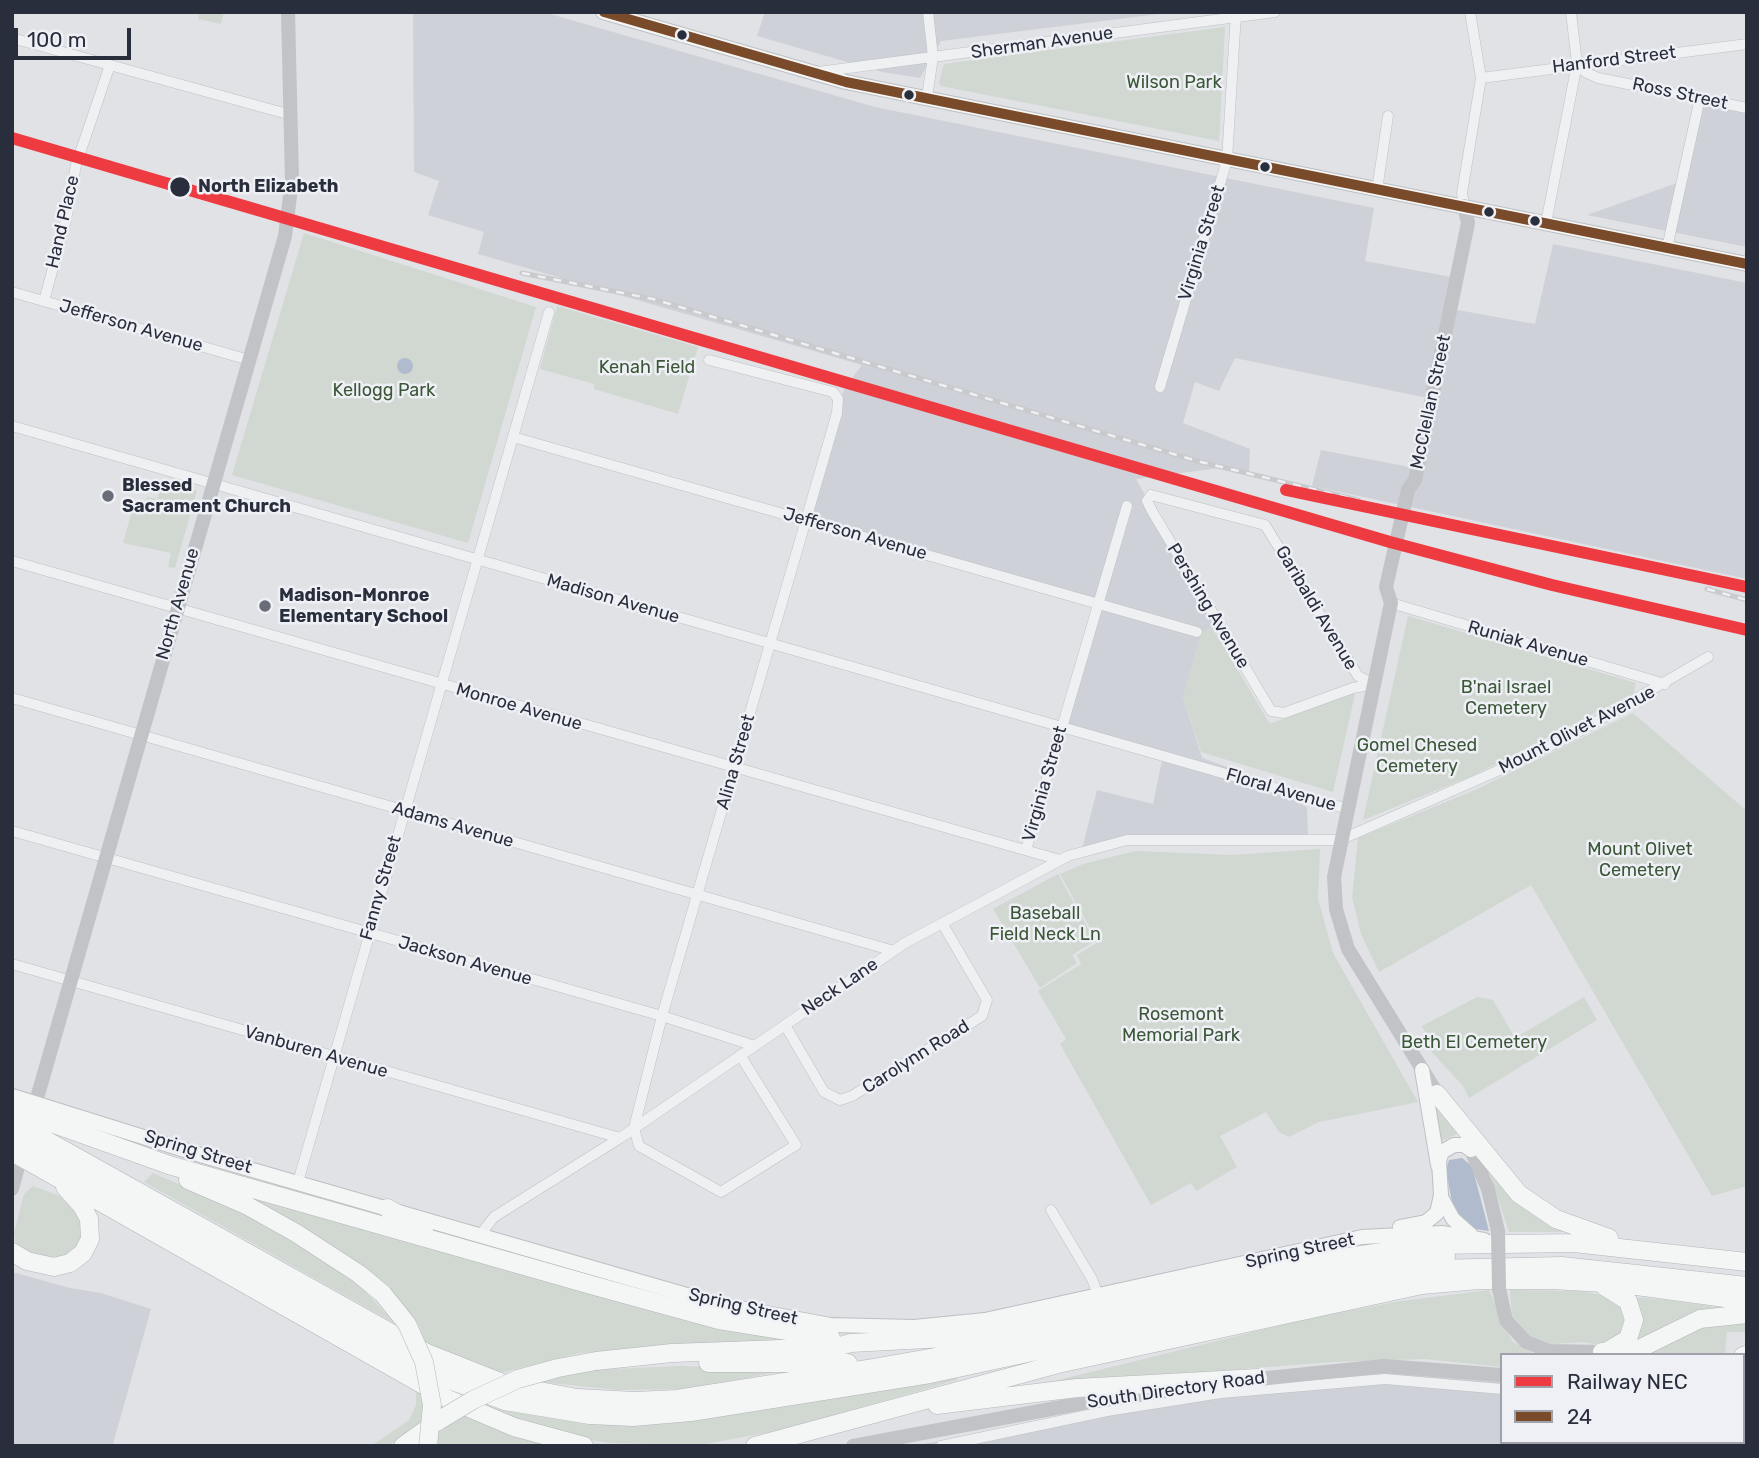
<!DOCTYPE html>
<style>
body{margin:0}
#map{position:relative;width:1759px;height:1458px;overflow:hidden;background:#e0e2e5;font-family:Rubik,sans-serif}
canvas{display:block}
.frame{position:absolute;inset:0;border:14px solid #292e3d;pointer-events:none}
.legend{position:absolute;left:1500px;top:1353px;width:245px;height:91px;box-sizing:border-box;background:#eef0f5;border:2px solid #9fa2ab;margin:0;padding:9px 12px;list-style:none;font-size:21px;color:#292e3d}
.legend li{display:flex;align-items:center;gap:14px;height:35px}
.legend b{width:35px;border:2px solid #9fa2ab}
.scale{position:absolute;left:14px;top:28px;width:117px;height:32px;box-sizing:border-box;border:4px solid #292e3d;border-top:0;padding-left:9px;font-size:21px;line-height:24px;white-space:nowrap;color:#292e3d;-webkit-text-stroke:5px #eef0f5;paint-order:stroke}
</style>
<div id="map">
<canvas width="1759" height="1458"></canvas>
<div class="frame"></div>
<ul class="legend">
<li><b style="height:9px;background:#ee3a41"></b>Railway NEC</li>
<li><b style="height:9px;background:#7a4b2a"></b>24</li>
</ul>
<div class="scale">100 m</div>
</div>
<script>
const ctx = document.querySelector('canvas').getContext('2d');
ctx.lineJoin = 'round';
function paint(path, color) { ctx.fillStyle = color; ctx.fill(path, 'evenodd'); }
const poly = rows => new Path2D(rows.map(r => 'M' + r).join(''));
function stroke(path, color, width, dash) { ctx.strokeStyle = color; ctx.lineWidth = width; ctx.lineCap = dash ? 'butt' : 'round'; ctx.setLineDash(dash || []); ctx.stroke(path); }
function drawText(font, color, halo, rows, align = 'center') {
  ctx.font = font + ' Rubik,sans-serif'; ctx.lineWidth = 5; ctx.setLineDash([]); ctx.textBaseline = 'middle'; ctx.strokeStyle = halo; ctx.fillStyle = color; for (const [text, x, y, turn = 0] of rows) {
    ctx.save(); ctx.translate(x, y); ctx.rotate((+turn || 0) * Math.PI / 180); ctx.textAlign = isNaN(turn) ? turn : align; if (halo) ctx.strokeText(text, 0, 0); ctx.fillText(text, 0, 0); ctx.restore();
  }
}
const built = poly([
 [413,12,543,12,875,107,1374,208,1365,261,1457,278,1452,309,1535,324,1553,244,1747,283,1747,579,1312,486,1321,450,1420,469,1437,400,1235,358,1219,391,1195,382,1183,423,1250,449,1249,474,1219,468,1136,479,1218,625,1202,632,1183,697,1202,758,1230,768,1307,807,1308,834,1267,843,1102,842,1081,853,1097,790,1153,804,1163,756,1066,728,1101,606,807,520,844,389,862,365,478,254,484,232,428,215,439,181,414,172],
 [765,12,1175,12,941,41,920,78,882,72,757,36],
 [1697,96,1747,108,1747,247,1587,215,1680,182],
 [12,1272,70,1288,101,1293,151,1309,113,1444,119,1446,12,1446],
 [1390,1372,1502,1381,1502,1442,1743,1442,1743,1404,1747,1406,1747,1446,911,1446,1275,1383]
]);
const green = poly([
 [200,12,224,12,221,24,198,19],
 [1225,27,1219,141,941,86,939,83,944,64],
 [304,233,536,307,468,543,232,475],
 [557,306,698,347,678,414,594,389,594,384,540,369],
 [164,479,197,491,175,568,168,567,171,553,123,543,134,504,144,507,147,497,157,499],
 [1408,616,1636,683,1634,693,1474,775,1363,820],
 [1212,627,1270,724,1352,692,1355,694,1333,792,1201,752,1183,697,1202,632],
 [1633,713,1747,811,1747,1186,1712,1196,1531,885,1379,972,1361,934,1352,897,1358,838,1475,790],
 [1320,849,1318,899,1333,953,1418,1102,1319,1122,1289,1137,1279,1132,1266,1112,1220,1136,1237,1167,1196,1191,1191,1183,1151,1205,1060,1044,1066,1039,1038,991,1081,964,1077,955,1098,942,1060,874,1083,864,1135,851,1232,855],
 [1058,874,1095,941,1072,955,1077,963,1040,988,993,909],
 [1477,997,1493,1000,1515,1038,1584,997,1597,1020,1469,1098,1463,1086,1429,1049,1429,1039,1422,1026],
 [1433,1101,1457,1134,1440,1142],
 [1488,1168,1570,1232,1509,1232],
 [153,1173,282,1229,359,1284,394,1323,144,1182],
 [198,1178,672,1313,792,1341,580,1353,500,1373,426,1343,418,1324,400,1300,385,1287],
 [33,1186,60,1196,81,1218,85,1237,69,1258,40,1259,16,1245,14,1233,24,1194],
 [1489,1290,1512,1341,1536,1355,1502,1355,1502,1367,1425,1359,1332,1362,1038,1385,1310,1318,1401,1301],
 [1510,1290,1580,1291,1613,1297,1625,1306,1628,1322,1624,1336,1607,1346,1583,1342,1552,1344,1530,1336,1512,1315],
 [1633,1297,1668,1300,1723,1308,1631,1345],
 [1747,1319,1747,1332,1727,1332,1725,1354,1628,1355,1697,1324],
 [679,1366,791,1369,691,1389,618,1390,540,1382,592,1370],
 [956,1375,957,1380,781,1430,700,1445,609,1443,544,1432,478,1406,489,1400,546,1415],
 [416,1392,424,1394,424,1419,389,1446,371,1446,409,1420,416,1405],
 [466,1413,556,1446,420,1446]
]);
const water = poly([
 '397 366a8 8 0 1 1 16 0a8 8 0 1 1-16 0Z',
 [1462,1158,1472,1166,1489,1231,1475,1229,1453,1209,1446,1169,1449,1160]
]);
const street = poly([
 [12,38,291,115],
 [1577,64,1585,72,1598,78,1747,108],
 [818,72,1275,12],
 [1481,78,1747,44],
 [927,97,933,57,928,12],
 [1377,190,1388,116],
 [1464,206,1462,193,1481,78,1470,12],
 [1546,223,1577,64,1571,12],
 [1667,248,1700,98],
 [12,292,249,360],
 [44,301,66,220,76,165,110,65],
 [709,360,833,392,838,399,837,413,662,1016,634,1128,639,1146,721,1192,796,1145,740,1055],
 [1160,387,1227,160,1236,13],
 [12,426,1348,809],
 [513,437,1197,632],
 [1151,495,1265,525,1358,676,1374,684,1353,688,1284,713,1271,711,1152,511,1147,501,1151,495],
 [12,561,1060,860],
 [1391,603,1665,684],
 [12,698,894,951],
 [12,831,662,1016,755,1046],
 [1026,850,1127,506],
 [12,964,620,1138],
 [785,1025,824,1092,840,1100,852,1096,974,1021,982,1016,987,1000,942,923],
 [298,1182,549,312],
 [1051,1210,1092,1279,1098,1295],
 [480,1235,494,1217,620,1138,905,943,1068,856,1127,840,1340,840,1495,772,1573,735,1708,657],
 [941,1446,1107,1411,1221,1393,1385,1379,1502,1389]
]);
const secondary = poly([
 [1443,1103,1348,949,1336,909,1334,877,1391,603,1386,587,1408,490,1415,480,1468,223,1464,206],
 [33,1112,285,236,292,180,288,12],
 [1467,1141,1488,1189,1498,1231],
 [12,1189,23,1149],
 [1499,1289,1506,1320,1526,1342,1550,1351,1602,1352],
 [1249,1380,1384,1366,1502,1375],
 [1743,1382,1747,1382],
 [1743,1395,1747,1398],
 [1665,1442,1665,1446],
 [1678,1442,1678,1446],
 [853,1446,1083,1403,1166,1391]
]);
const primary = poly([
 [603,12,846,82,1747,264],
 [1422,1070,1438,1165],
 [12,1096,204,1156,718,1304,830,1325,914,1327,985,1320,1362,1237,1442,1233,1484,1240],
 [1441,1197,1453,1219,1471,1235],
 [1400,1227,1426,1222,1437,1213,1441,1195,1439,1161,1442,1152,1454,1145,1464,1145,1471,1150]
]);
const highway = poly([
 [1437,1094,1519,1194,1556,1219,1609,1238],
 [12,1109,169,1165,595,1286,719,1320,831,1338],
 [12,1121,427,1353,508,1385,577,1398,635,1401,677,1399,874,1368,986,1348,1334,1272,1446,1256],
 [12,1138,424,1370,505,1401,590,1415,633,1417,691,1412,930,1374,1349,1284,1433,1269,1562,1266,1747,1286],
 [12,1152,448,1399,514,1427,584,1446],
 [188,1180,246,1205,296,1233,359,1274,383,1294],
 [387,1208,424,1228],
 [12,1252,27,1261,54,1267,70,1263,83,1253,90,1239,89,1219,82,1206,65,1187],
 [1604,1286,1628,1301,1634,1320,1628,1339,1609,1350],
 [1602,1352,1637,1350,1700,1319,1747,1314],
 [1743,1356,1747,1355],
 [596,1361,672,1353,836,1347,851,1343,966,1337,1319,1261,1432,1245,1574,1243,1747,1262],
 [708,1363,848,1363],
 [937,1405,1077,1388,1258,1378],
 [403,1446,438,1421],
 [755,1446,1058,1364,1422,1285,1479,1280,1551,1280,1622,1284,1747,1301]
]);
const rail = poly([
 [522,273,653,299,1197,461,1358,500],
 [1707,589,1747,600]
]);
const secondaryBridge = poly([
 [1498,1231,1499,1289]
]);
const highwayBridge = poly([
 [383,1294,407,1324,424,1362,432,1405,428,1446],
 [438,1421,473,1400,518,1379,558,1368,596,1361]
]);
const bus1 = poly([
 [604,12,846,82,1747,264]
]);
const rail1 = poly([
 [12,138,1390,542,1552,585,1747,630],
 [1286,490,1747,587]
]);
const markers = [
 [682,35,6,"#292e3d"],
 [909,95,6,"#292e3d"],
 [1265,167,6,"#292e3d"],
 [180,187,11,"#292e3d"],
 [1489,212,6,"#292e3d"],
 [1535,221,6,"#292e3d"],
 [108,496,7,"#696d78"],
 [265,606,7,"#696d78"]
];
const streetNames = [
 ["Sherman Avenue",1042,43,-8],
 ["Hanford Street",1614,60,-7],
 ["Ross Street",1680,94,12],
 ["Hand Place",63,222,-77],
 ["Virginia Street",1202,243,-73],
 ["Jefferson Avenue",131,326,16],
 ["McClellan Street",1431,402,-78],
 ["Jefferson Avenue",855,534,16],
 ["Madison Avenue",613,599,16],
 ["North Avenue",178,604,-74],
 ["Pershing Avenue",1208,606,59],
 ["Garibaldi Avenue",1316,608,59],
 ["Runiak Avenue",1528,644,16],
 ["Monroe Avenue",519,707,16],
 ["Mount Olivet Avenue",1577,730,-27],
 ["Alina Street",736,762,-74],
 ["Virginia Street",1045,784,-74],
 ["Floral Avenue",1281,790,16],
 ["Adams Avenue",453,825,16],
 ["Fanny Street",381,888,-74],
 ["Jackson Avenue",465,961,16],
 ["Neck Lane",840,987,-34],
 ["Vanburen Avenue",316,1052,16],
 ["Carolynn Road",916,1057,-32],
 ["Spring Street",198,1152,17],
 ["Spring Street",1300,1251,-12],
 ["Spring Street",743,1307,13],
 ["South Directory Road",1176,1390,-8]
];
const parkNames = [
 ["Wilson Park",1174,83],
 ["Kenah Field",647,368],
 ["Kellogg Park",384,391],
 ["B'nai Israel",1506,688],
 ["Cemetery",1506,709],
 ["Gomel Chesed",1417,746],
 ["Cemetery",1417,767],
 ["Mount Olivet",1640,850],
 ["Cemetery",1640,871],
 ["Baseball",1045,914],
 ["Field Neck Ln",1045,935],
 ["Rosemont",1181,1015],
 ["Memorial Park",1181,1036],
 ["Beth El Cemetery",1474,1043]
];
const stopNames = [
 ["North Elizabeth",198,187]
];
const poiNames = [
 ["Blessed",122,486],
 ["Sacrament Church",122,507],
 ["Madison-Monroe",279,596],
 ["Elementary School",279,617]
];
paint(built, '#cfd1d8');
paint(green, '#d0d8d1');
paint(water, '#b0bcce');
stroke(street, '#bec0c3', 11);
stroke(primary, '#bdbfc3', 16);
stroke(highway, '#b3b5b9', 19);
stroke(street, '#eff0f2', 10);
stroke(secondary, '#c1c3c7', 14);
stroke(primary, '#f4f5f5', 14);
stroke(highway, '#f4f5f5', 18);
stroke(rail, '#c9cacc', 5);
stroke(rail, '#eef0f5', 2.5, [8]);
stroke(highwayBridge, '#b3b5b9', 19, []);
stroke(secondaryBridge, '#c1c3c7', 14);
stroke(highwayBridge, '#f4f5f5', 18);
stroke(bus1, '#7a4b2a', 10);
stroke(rail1, '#ee3a41', 12);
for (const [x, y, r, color] of markers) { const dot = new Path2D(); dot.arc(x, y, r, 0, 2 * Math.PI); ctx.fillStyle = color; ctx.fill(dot); stroke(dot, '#eef0f5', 2.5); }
drawText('18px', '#292e3d', '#eef0f5', streetNames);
drawText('18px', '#3b5737', '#eef0f5', parkNames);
drawText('bold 18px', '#292e3d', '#eef0f5', stopNames, 'left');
drawText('bold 18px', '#292e3d', '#eef0f5', poiNames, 'left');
</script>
